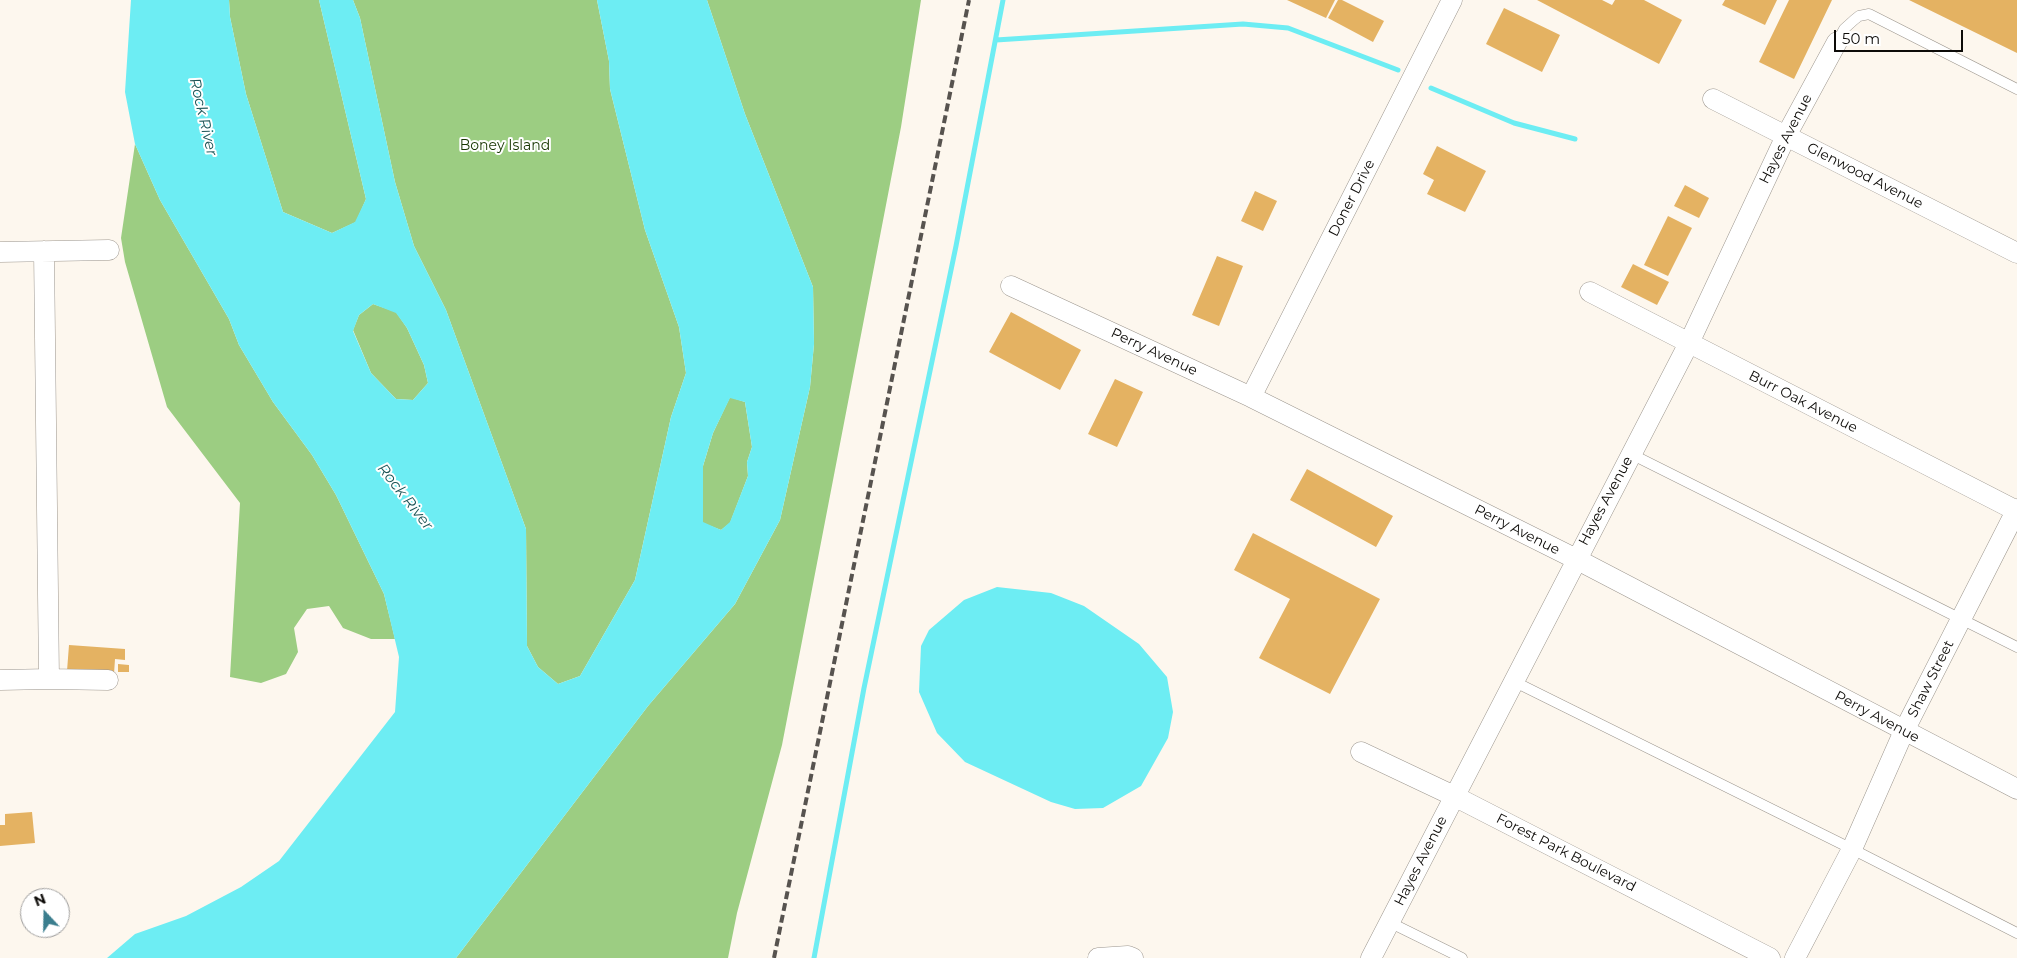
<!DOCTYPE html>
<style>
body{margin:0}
#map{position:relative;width:2017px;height:958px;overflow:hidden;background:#fdf7ee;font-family:Montserrat,sans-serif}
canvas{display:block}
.north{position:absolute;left:20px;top:888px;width:50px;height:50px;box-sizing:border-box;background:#fff;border:1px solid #9e9d9c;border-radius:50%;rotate:339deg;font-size:14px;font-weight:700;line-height:20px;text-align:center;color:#0d0b08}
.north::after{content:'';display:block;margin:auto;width:18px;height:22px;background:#3b7e8e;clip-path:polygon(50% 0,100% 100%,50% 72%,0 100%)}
.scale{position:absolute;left:1834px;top:30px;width:129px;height:22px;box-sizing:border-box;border:2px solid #0d0b08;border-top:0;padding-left:6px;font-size:15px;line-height:18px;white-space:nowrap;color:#0d0b08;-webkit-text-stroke:4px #fff;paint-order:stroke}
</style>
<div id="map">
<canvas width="2017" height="958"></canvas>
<div class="north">N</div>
<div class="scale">50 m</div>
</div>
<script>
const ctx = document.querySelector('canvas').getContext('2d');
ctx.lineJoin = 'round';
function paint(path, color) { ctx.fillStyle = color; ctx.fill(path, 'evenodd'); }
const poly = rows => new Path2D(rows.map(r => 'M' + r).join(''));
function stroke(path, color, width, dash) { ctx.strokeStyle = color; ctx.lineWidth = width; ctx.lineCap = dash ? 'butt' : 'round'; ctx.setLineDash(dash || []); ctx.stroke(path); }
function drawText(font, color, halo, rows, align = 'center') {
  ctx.font = font + ' Montserrat,sans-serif'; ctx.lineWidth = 4; ctx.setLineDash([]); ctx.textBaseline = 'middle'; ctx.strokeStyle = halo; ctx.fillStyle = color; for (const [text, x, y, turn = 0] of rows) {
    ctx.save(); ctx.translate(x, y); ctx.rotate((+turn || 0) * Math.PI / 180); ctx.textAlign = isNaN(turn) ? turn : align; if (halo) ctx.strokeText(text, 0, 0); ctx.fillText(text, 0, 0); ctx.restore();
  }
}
const forest = poly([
 [229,0,319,0,366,199,356,222,332,233,283,212,246,94,230,17],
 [353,0,597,0,609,61,610,89,645,230,679,327,686,373,671,417,635,580,580,676,558,684,538,667,527,646,526,529,446,310,414,246,395,182,360,18],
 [707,0,921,0,901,127,782,745,737,913,728,958,456,958,648,706,735,604,780,520,810,387,814,344,813,287,745,114],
 [135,144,160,200,229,319,239,345,273,402,312,455,336,495,384,594,395,639,371,639,343,628,329,606,307,609,294,628,298,652,286,674,261,683,230,677,240,503,167,407,125,262,121,238],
 [373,304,396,312,407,328,424,365,428,383,413,400,396,399,371,373,353,330,359,315],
 [730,397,745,402,752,447,747,462,748,476,730,523,721,530,703,523,703,466,713,433]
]);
const water = poly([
 [131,0,229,0,230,17,246,94,283,212,332,233,355,222,366,199,319,0,353,0,360,18,395,182,414,246,446,310,526,529,527,646,538,667,558,684,580,676,635,580,671,417,686,373,679,327,645,230,610,89,609,61,597,0,707,0,745,114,813,287,814,344,810,387,780,520,735,604,648,706,456,958,107,958,135,934,186,916,241,887,279,861,395,712,399,657,384,594,336,495,312,455,273,402,239,345,229,319,160,200,135,144,125,92],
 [373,304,396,313,407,328,424,365,428,383,413,400,396,399,371,373,353,331,359,315],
 [730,398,745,402,752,447,747,462,748,476,730,522,721,530,703,522,703,466,713,433],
 [997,587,1051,593,1084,606,1139,644,1167,677,1173,712,1168,738,1141,786,1103,808,1075,809,1051,802,965,762,937,733,919,692,921,646,929,630,964,600]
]);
const stream = poly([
 [996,40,1243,24,1288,28,1398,70],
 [1431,88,1514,123,1575,139],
 [814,958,864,688,956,246,1003,0]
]);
const building = poly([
 [1287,0,1335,0,1326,18],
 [1338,0,1342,0,1384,21,1373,42,1328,18],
 [1537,0,1602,0,1612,5,1615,0,1644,0,1682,20,1659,64],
 [1725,0,1777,0,1765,25,1722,5],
 [1789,0,1832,0,1794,79,1759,62],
 [1909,0,2017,0,2017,53],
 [1504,8,1560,35,1542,72,1486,44],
 [1437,146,1486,171,1465,212,1427,194,1434,180,1423,174],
 [1685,185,1709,198,1699,218,1674,206],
 [1255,191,1277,201,1263,231,1241,221],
 [1668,216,1692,228,1668,276,1644,265],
 [1217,256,1243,266,1219,326,1192,315],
 [1633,264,1669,282,1657,305,1621,287],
 [1011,312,1081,350,1060,390,989,352],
 [1115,379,1143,392,1117,447,1088,434],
 [1307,469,1393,516,1376,547,1290,500],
 [1253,533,1380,599,1330,694,1259,658,1290,599,1234,570],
 [69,645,125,649,125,660,115,659,114,674,67,671],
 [118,664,129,665,129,672,118,672],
 [32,812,35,843,0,846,0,825,5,825,5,814]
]);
const service = poly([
 [1837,42,1844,29,1854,20,1859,16,1869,14,2017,89],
 [1631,454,2017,647],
 [1513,681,1852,849,2017,933],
 [1389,922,1462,958]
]);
const minor = poly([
 [1713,99,2017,253],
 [0,252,109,250],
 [1011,286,1251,397,1576,559,2017,789],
 [1590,292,2017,511],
 [1251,397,1452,0],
 [49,679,108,680],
 [0,680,49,679,44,251],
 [1361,752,1454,796,1770,958],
 [1098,958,1128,956,1133,958],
 [1371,958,1689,343,1786,136,1837,42],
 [1795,958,1852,849,1904,731,2017,509]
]);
const rail = poly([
 [774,958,969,0]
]);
const streetNames = [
 ["Hayes Avenue",1786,139,-63],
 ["Glenwood Avenue",1865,176,27],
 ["Doner Drive",1352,198,-63],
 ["Perry Avenue",1154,352,25],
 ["Burr Oak Avenue",1803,402,27],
 ["Hayes Avenue",1606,501,-62],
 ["Perry Avenue",1517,530,27],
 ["Shaw Street",1931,679,-63],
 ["Perry Avenue",1877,717,28],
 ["Forest Park Boulevard",1566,853,27],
 ["Hayes Avenue",1421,861,-63]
];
const parkNames = [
 ["Boney Island",505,146]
];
const waterNames = [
 ["Rock River",203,117,77],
 ["Rock River",405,497,52]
];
paint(forest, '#9ccd82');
paint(water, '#6dedf3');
stroke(stream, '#6dedf3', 5);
paint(building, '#e4b262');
stroke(service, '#9c968e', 11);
stroke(minor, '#9c968e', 21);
stroke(service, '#fff', 10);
stroke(minor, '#fff', 20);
stroke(rail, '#57534f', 4, [8, 4]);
drawText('14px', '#0d0b08', '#fff', streetNames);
drawText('14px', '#163500', '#fff', parkNames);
drawText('italic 15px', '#1c5456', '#fff', waterNames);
</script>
